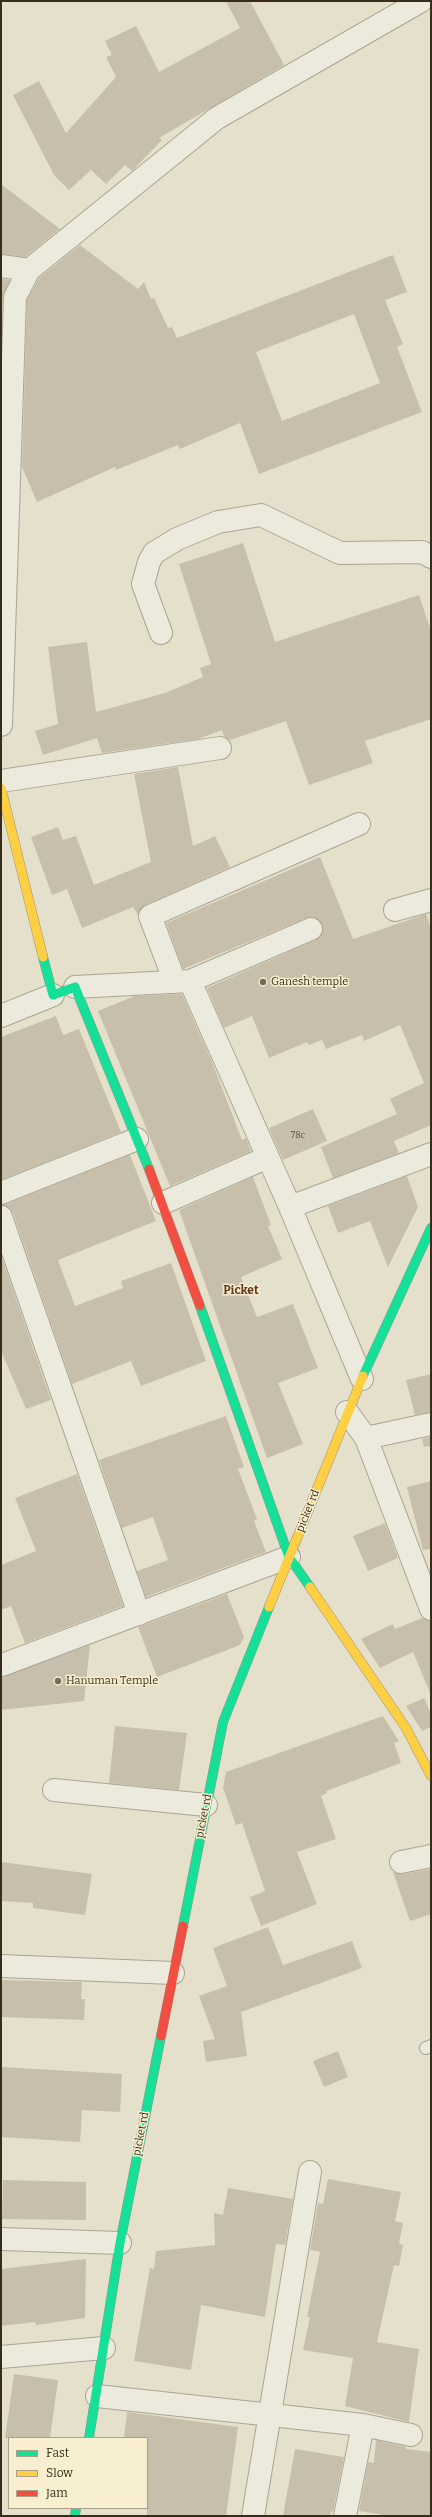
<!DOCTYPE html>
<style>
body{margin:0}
#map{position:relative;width:432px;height:2517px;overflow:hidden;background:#e5e0cb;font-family:Bitter,serif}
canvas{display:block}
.frame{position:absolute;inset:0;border:2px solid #382d1c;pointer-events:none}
.legend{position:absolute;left:8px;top:2437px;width:140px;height:72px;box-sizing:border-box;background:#f7efd0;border:1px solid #aba188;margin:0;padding:5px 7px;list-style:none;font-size:12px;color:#382d1c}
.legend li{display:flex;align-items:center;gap:8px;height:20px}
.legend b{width:20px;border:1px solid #aba188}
</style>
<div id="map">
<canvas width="432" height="2517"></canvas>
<div class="frame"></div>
<ul class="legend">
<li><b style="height:5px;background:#16e098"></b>Fast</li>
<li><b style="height:5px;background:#ffcf43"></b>Slow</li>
<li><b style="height:5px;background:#f24e42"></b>Jam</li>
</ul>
</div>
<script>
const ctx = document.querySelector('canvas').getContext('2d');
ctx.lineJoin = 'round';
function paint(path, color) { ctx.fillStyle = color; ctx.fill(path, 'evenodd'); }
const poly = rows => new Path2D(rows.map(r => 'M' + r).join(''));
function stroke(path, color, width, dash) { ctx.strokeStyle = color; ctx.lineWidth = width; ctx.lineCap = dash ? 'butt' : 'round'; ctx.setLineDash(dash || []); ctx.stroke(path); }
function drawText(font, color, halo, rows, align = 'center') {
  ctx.font = font + ' Bitter,serif'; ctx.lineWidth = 3; ctx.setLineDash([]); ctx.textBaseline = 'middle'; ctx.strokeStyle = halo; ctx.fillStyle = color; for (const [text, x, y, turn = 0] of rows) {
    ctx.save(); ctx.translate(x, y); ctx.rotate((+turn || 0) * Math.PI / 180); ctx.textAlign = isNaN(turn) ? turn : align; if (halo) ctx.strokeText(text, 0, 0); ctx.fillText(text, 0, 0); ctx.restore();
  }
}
const building = poly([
 [226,1,250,1,284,65,159,138,162,140,132,171,125,165,106,184,91,170,69,190,54,175,13,95,39,81,66,133,116,77,106,57,112,55,105,41,136,26,159,72,240,28],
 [1,184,60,229,25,257,1,254],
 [80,245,138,289,144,282,151,299,154,298,168,328,172,327,177,338,393,255,407,292,385,300,403,344,397,347,422,412,259,474,240,423,180,449,178,445,116,470,115,467,37,502,22,467,27,300,39,278],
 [354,314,380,383,282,421,256,352],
 [1,279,10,280,3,296,1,343],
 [243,543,275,642,419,595,431,631,431,719,365,741,373,763,309,785,286,721,230,740,224,736,222,730,198,739,102,753,97,738,43,755,35,731,58,724,48,647,87,642,96,712,165,693,203,677,200,668,211,664,179,564],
 [178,767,193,846,215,836,230,867,145,905,138,915,133,907,82,928,67,889,52,895,31,837,58,827,63,840,76,836,94,885,151,862,134,774],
 [320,857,353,939,426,914,431,928,431,1125,394,1141,399,1153,333,1178,321,1147,397,1114,390,1099,424,1083,400,1025,364,1041,362,1035,326,1049,322,1040,309,1045,307,1042,269,1058,252,1016,224,1028,207,988,316,940,323,931,322,924,313,917,306,918,183,969,166,923],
 [182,994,212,1062,242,1140,246,1138,251,1151,170,1186,98,1011,135,996],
 [56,1016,63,1035,79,1029,121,1132,1,1180,1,1037],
 [313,1109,327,1141,283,1160,269,1128],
 [130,1155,156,1221,58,1260,75,1306,123,1288,121,1281,171,1263,206,1361,141,1386,131,1361,72,1384,13,1213,4,1205],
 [407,1176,418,1207,388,1267,370,1221,338,1233,328,1206],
 [253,1177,271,1225,268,1226,282,1259,241,1277,257,1317,293,1304,318,1368,278,1383,303,1444,267,1458,179,1210],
 [1,1255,51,1400,26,1409,1,1351],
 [431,1374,431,1412,415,1415,406,1380],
 [226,1416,244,1467,238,1469,257,1519,254,1521,266,1552,146,1597,137,1571,168,1560,153,1517,122,1528,99,1460],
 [431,1437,431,1446,424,1447,422,1439],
 [77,1474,123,1606,25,1643,11,1606,1,1610,1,1565,36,1551,15,1498],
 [431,1481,431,1549,423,1550,407,1487],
 [385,1523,398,1558,368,1571,353,1536],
 [227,1594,244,1637,240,1645,157,1677,138,1627],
 [422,1618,431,1621,431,1695,413,1652,380,1668,361,1639,393,1624,395,1629],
 [90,1645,84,1701,1,1710,1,1677],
 [424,1698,431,1714,431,1727,422,1731,406,1706],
 [383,1716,399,1741,394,1743,401,1763,326,1791,327,1793,321,1796,336,1839,297,1852,317,1904,261,1926,250,1897,265,1891,242,1823,236,1825,223,1788,226,1772],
 [115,1726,187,1733,179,1790,109,1783],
 [1,1862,92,1874,85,1915,33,1908,33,1903,1,1901],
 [431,1869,431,1914,410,1921,393,1872,403,1874],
 [268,1927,283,1965,352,1941,362,1968,241,2012,247,2056,206,2062,203,2041,215,2039,199,1996,227,1986,213,1948],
 [1,1980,82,1982,81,1999,85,1999,84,2020,1,2017],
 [338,2051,348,2077,324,2087,313,2061],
 [1,2067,122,2074,120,2112,82,2110,80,2142,1,2137],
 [328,2179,401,2192,395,2221,403,2223,399,2244,403,2245,399,2266,394,2265,377,2342,419,2349,409,2422,345,2406,353,2358,303,2350,310,2317,307,2317,320,2252,310,2250,318,2203,323,2204],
 [3,2180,86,2182,86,2220,2,2219],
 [228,2188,293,2199,285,2245,276,2244,265,2317,201,2305,191,2370,134,2361,150,2268,154,2269,156,2251,215,2245,214,2213,223,2215],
 [86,2259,85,2318,36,2325,35,2322,1,2326,1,2269],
 [14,2374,58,2380,50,2438,5,2438],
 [127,2412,238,2427,226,2516,147,2516,147,2438,124,2438],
 [376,2440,406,2447,406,2449,431,2452,431,2516,389,2516,359,2511,368,2462,374,2463],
 [295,2449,344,2457,333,2512,331,2511,330,2516,283,2516]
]);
const lane = poly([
 [426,2048,431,2046]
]);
const street = poly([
 [1,266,29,270],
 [161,633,143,584,149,562,154,553,177,539,218,522,261,515,340,553,422,552,431,557],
 [1,725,15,297,29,270,217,118,421,1],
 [1,781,220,748],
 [395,910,431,900],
 [190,981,311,929],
 [175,982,150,916,359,824],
 [75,987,190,981,290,1207,362,1379],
 [1,1016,53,995],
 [1,1193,137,1139],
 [163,1203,266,1158],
 [290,1207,431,1154],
 [1,1217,139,1614],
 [347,1412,366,1438,431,1609],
 [366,1438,431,1424],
 [2,1665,289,1557],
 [54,1790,206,1805],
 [401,1862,431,1856],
 [1,1966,173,1973],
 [1,2239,120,2243],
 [1,2357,104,2348],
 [97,2396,363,2425,411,2435],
 [253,2516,310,2172],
 [345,2516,363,2425]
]);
const fast = poly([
 [43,957,53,995,75,987,149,1169],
 [200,1306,289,1557,310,1587],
 [363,1376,431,1228],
 [183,1926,223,1722,269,1607],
 [89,2438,120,2243,161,2036],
 [75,2516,76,2508]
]);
const slow = poly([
 [1,788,43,957],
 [310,1587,406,1728,431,1776],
 [269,1607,363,1376]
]);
const jam = poly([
 [149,1169,200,1306],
 [161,2036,183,1926]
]);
const markers = [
 [263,982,4,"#756c59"],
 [58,1681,4,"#756c59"]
];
const numberNames = [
 ["78c",298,1135]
];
const poiNames = [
 ["Ganesh temple",271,982],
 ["Hanuman Temple",66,1681]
];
const streetNames = [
 ["picket rd",308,1511,-68],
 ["picket rd",204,1816,-79],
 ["picket rd",141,2134,-79]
];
const neighbourhoodNames = [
 ["Picket",241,1291]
];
paint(building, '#c8beac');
stroke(lane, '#aaa494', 14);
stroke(street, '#aaa494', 24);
stroke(fast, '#999384', 10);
stroke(slow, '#999384', 10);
stroke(jam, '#999384', 10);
stroke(lane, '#ece9dd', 12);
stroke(street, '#ece9dd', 22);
stroke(fast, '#16e098', 9);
stroke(slow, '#ffcf43', 9);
stroke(jam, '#f24e42', 9);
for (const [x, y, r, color] of markers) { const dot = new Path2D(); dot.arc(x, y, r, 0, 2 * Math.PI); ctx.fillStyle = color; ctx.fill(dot); stroke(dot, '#f7efd0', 1.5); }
drawText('9px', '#5c5140', null, numberNames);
drawText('11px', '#382d1c', '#f7efd0', poiNames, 'left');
drawText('11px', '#382d1c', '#f7efd0', streetNames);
drawText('bold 12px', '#66321a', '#f7efd0', neighbourhoodNames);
</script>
